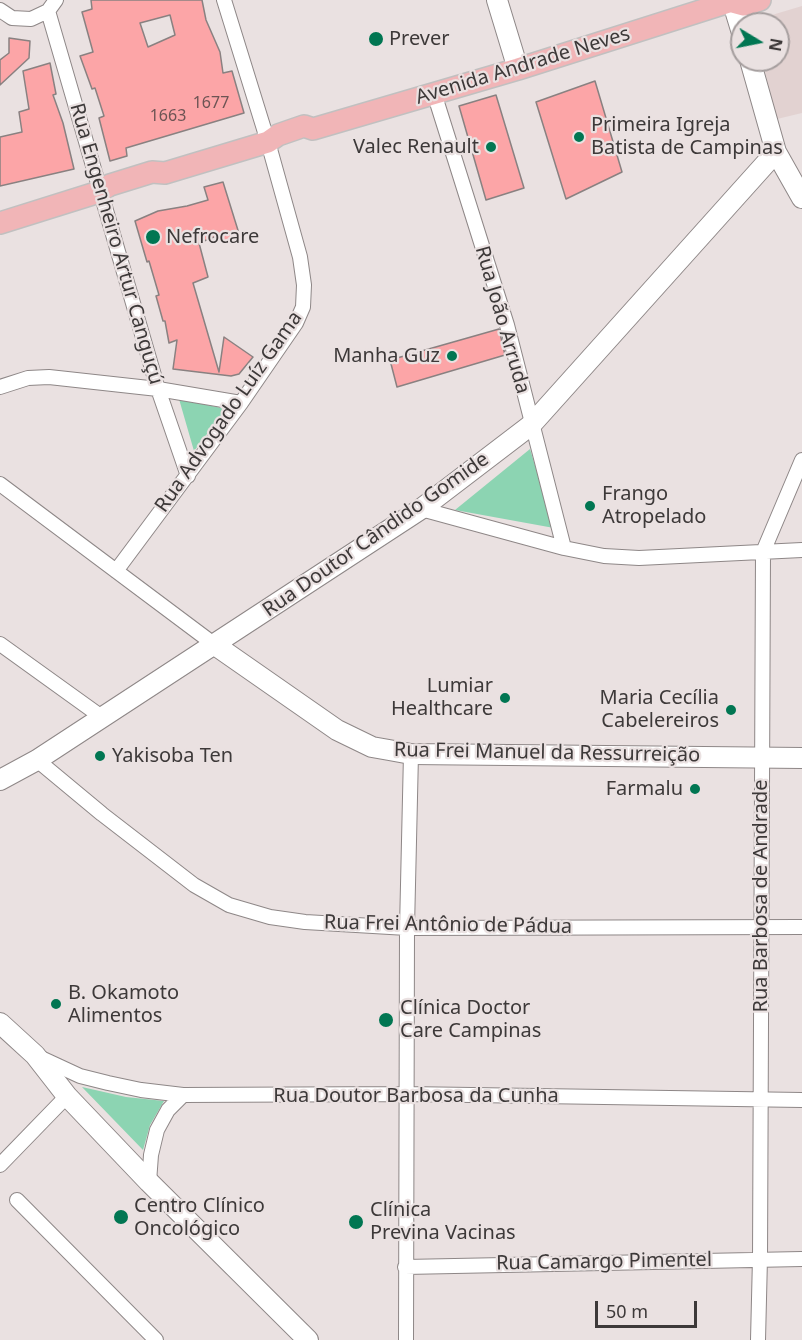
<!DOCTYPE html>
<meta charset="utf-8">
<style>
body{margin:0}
#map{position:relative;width:802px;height:1340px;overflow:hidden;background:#eae1e1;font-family:"Noto Sans",sans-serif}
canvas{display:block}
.north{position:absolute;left:730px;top:12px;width:60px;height:60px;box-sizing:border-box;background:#eae1e1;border:2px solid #a59e9e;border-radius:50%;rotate:100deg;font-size:16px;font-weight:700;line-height:24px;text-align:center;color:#3d3939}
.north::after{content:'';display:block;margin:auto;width:21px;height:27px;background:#017652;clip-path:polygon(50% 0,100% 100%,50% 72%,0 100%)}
.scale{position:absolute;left:595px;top:1301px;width:102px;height:27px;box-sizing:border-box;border:3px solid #3d3939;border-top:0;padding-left:8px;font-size:18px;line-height:21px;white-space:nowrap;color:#3d3939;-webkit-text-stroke:4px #eae1e1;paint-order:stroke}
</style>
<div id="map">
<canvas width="802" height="1340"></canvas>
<div class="north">N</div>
<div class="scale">50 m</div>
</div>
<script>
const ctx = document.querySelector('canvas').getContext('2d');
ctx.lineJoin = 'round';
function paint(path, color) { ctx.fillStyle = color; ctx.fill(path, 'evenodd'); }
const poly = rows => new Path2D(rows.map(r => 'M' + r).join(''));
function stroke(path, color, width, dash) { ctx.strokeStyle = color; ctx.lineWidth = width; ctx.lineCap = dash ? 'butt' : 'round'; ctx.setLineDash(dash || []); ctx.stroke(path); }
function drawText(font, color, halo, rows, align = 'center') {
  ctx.font = font + ' "Noto Sans",sans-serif'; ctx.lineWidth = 4.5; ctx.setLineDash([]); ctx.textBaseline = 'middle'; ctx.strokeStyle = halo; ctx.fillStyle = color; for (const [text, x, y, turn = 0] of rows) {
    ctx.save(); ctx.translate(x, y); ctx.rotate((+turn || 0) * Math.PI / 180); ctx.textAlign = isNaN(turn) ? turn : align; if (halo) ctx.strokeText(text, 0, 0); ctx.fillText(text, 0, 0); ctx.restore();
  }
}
const built = poly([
 [802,6,802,113,777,119,762,60,778,60,778,24,753,24,752,21]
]);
const green = poly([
 [179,399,226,409,194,451],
 [530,449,554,528,455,510],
 [82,1087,126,1097,164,1101,150,1125,143,1150]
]);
const building = poly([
 [91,0,202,0,206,20,220,52,223,73,232,71,244,113,126,148,127,156,110,161,99,118,104,116,95,88,92,89,80,56,93,52,82,12,92,9,91,0],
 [170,15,175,35,148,47,140,23,170,15],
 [9,38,30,41,29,58,0,85,0,60,9,53,9,38],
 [50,63,56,94,53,95,63,123,74,169,0,186,0,137,22,132,19,112,29,109,23,71,50,63],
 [595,81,622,172,566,199,536,102,595,81],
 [496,95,524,188,486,200,459,106,496,95],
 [223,182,241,240,222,243,219,235,199,243,208,277,193,283,219,372,224,337,253,357,239,374,231,376,173,369,177,340,169,343,165,321,163,321,156,296,159,295,149,261,147,262,135,221,158,211,187,206,208,200,204,187,223,182],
 [499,329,505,355,397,387,390,360,499,329]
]);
const street = poly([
 [0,10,12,18,31,19,48,11,56,0],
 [48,11,158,389,188,476],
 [434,93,507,325,564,548],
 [0,387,28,378,49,377,158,389,241,403],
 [0,484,215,645],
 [421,509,564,548,604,556,639,558,802,550],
 [116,571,241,403,296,323,303,307,304,285,300,257,268,142,224,0],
 [0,644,103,718],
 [37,760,102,814,194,885,229,905,270,917,305,922,407,928,802,927],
 [39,1057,80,1076,108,1083,141,1090,183,1095,406,1094,802,1100],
 [0,1165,67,1096],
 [149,1182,151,1155,157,1130,168,1110,183,1095],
 [17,1200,156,1340],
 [405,1267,802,1259],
 [406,1340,407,928,411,754],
 [758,1340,760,1258,763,552,802,460]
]);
const secondary = poly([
 [497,0,518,69],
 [732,0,742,33],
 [750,60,776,152,802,198],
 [215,645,337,730,372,747,389,750,411,754,802,758],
 [0,780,37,760,421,509,531,425,776,152],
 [0,1023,35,1055,67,1096,149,1182,308,1340]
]);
const primary = poly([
 [733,2,744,5,760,0],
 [0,223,99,192,110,185,152,172,165,173,268,142,278,135,304,126,313,129,518,69,735,0]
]);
const markers = [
 [376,39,8,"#017652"],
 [579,137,6,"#017652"],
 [491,147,6,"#017652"],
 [153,237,8,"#017652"],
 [452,356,6,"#017652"],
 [590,506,6,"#017652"],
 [505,698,6,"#017652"],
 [731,710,6,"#017652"],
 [100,756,6,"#017652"],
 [695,789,6,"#017652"],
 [56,1004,6,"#017652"],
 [386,1020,8,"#017652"],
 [121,1217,8,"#017652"],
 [356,1222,8,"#017652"]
];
const numberNames = [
 ["1677",211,103],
 ["1663",168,116]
];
const poiNames = [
 ["Prever",389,39],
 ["Primeira Igreja",591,125],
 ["Batista de Campinas",591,148],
 ["Valec Renault",479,147,"right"],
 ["Nefrocare",166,237],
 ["Manha Guz",440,356,"right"],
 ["Frango",602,494],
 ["Atropelado",602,517],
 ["Lumiar",493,686,"right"],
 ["Healthcare",493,709,"right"],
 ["Maria Cecília",719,698,"right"],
 ["Cabelereiros",719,721,"right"],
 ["Yakisoba Ten",112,756],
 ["Farmalu",683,789,"right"],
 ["B. Okamoto",68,993],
 ["Alimentos",68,1016],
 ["Clínica Doctor",400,1008],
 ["Care Campinas",400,1031],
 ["Centro Clínico",134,1206],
 ["Oncológico",134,1229],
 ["Clínica",370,1210],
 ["Previna Vacinas",370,1233]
];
const streetNames = [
 ["Avenida Andrade Neves",523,66,-17],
 ["Rua Engenheiro Artur Canguçú",116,244,74],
 ["Rua João Arruda",502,320,74],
 ["Rua Advogado Luíz Gama",229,412,-55],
 ["Rua Doutor Cândido Gomide",376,535,-35],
 ["Rua Frei Manuel da Ressurreição",547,753,1],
 ["Rua Barbosa de Andrade",761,896,-90],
 ["Rua Frei Antônio de Pádua",448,925,1],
 ["Rua Doutor Barbosa da Cunha",416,1096],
 ["Rua Camargo Pimentel",604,1262,-1]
];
paint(built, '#e2d2d1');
paint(green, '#8cd4b2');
paint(building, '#fca5a7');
stroke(building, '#898181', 1.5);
stroke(street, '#8e8787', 16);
stroke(secondary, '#8e8787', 22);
stroke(primary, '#c1c0c0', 24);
stroke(street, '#fff', 14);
stroke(secondary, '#fff', 20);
stroke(primary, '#f1b5b7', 21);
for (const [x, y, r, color] of markers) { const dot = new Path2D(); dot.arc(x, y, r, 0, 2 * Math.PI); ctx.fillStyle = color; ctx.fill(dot); stroke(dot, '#eae1e1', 2); }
drawText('16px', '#6d5454', null, numberNames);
drawText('20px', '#3d3939', '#eae1e1', poiNames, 'left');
drawText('20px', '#3d3939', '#eae1e1', streetNames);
</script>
